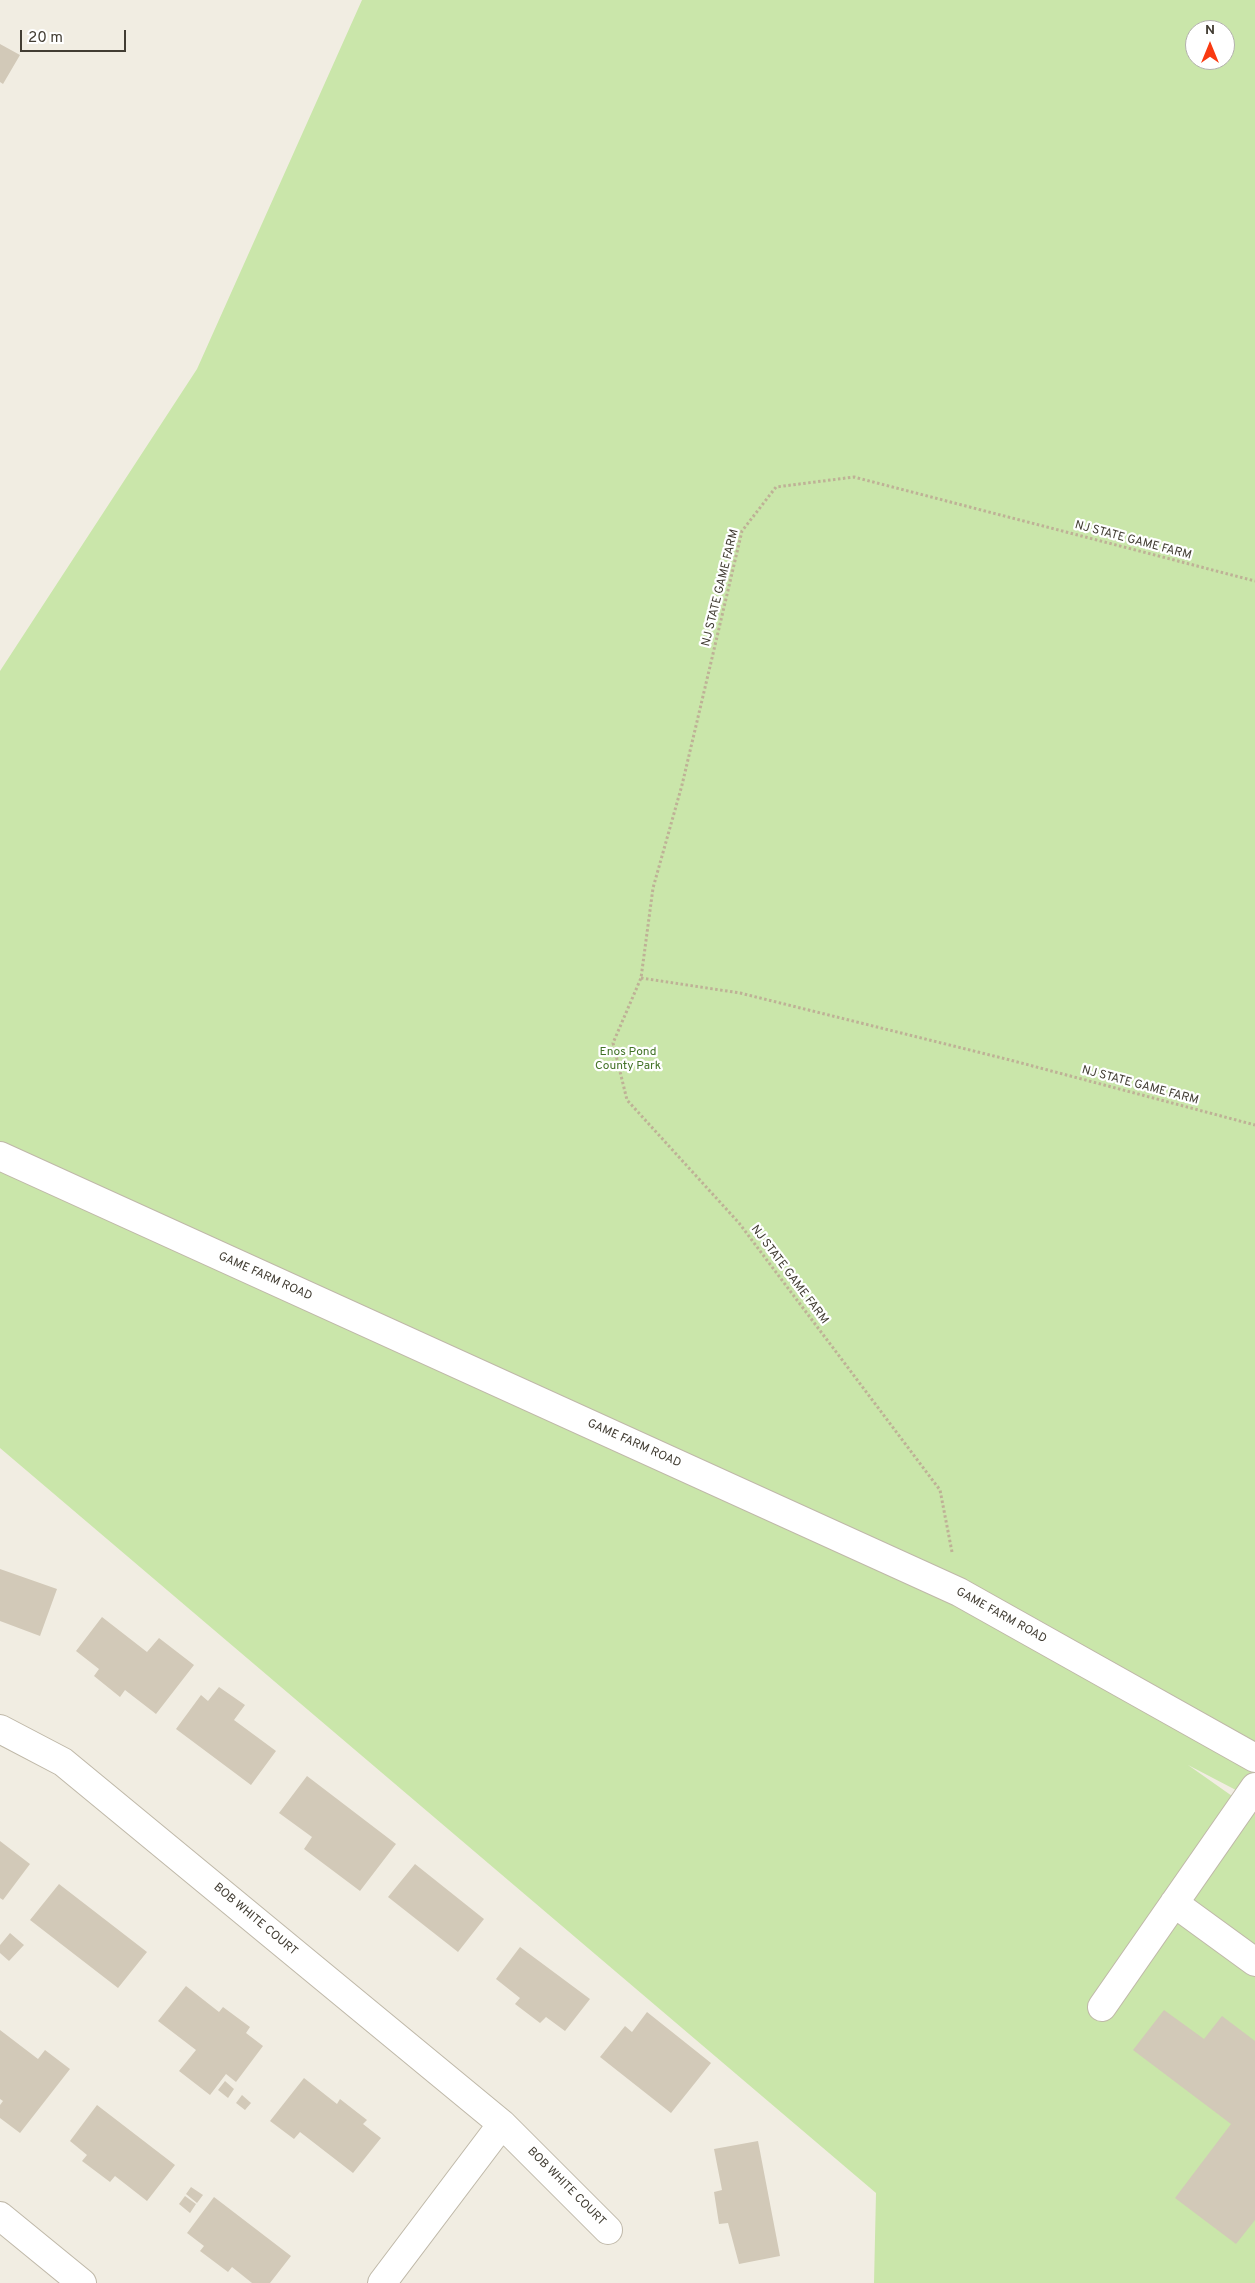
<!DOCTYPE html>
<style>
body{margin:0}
#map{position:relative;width:1255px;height:2283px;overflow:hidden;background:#f1ede2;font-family:Overpass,sans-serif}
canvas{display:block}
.north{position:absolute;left:1185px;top:20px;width:50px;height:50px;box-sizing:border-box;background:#fff;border:1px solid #b3b1ad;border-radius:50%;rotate:0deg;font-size:14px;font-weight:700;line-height:20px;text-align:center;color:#423d33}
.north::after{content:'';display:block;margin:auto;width:18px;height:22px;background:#f93a11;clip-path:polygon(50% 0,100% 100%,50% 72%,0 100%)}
.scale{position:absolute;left:20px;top:30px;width:106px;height:22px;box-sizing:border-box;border:2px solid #423d33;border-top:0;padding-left:6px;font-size:15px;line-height:18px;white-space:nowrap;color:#423d33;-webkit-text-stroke:4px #fff;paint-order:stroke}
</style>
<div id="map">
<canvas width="1255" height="2283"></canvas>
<div class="north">N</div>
<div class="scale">20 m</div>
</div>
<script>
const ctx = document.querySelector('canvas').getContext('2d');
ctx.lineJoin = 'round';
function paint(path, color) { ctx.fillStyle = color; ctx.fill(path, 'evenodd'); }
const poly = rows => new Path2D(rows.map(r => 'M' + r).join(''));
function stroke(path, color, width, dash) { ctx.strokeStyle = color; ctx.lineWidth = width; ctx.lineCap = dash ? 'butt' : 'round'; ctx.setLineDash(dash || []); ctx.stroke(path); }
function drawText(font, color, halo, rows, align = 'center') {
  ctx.font = font + ' Overpass,sans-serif'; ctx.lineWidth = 4.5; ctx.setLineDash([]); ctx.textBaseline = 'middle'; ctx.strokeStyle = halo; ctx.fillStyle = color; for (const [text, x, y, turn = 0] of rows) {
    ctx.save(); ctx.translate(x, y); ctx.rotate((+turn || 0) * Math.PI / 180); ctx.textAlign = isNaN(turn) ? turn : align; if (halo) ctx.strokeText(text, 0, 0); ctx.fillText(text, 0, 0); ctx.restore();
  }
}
const green = poly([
 [362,0,1255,0,1255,1800,1188,1765,1242,1803,1255,1806,1255,2283,874,2283,876,2193,0,1448,0,671,197,369],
 [1195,30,1225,30,1225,60,1195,60]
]);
const building = poly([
 [0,44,20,55,3,84,0,82],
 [0,1569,57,1589,40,1636,0,1621],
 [102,1617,147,1652,159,1638,194,1665,156,1714,125,1690,120,1697,94,1676,99,1669,76,1651],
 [219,1687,245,1705,234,1720,276,1751,251,1785,176,1729,201,1695,208,1701],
 [307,1776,396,1844,360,1891,304,1849,312,1837,279,1813],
 [0,1841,30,1864,3,1900,0,1898],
 [415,1864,484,1919,458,1952,388,1897],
 [59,1884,147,1952,118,1988,30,1920],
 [10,1933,24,1945,9,1961,0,1953,0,1945],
 [520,1947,590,1999,565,2031,546,2017,540,2023,515,2004,520,1998,496,1979],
 [186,1986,219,2012,223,2007,250,2027,246,2033,263,2046,236,2082,226,2074,210,2095,179,2071,196,2050,158,2021],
 [1164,2010,1204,2039,1222,2016,1255,2041,1255,2220,1236,2244,1175,2198,1231,2124,1133,2050],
 [647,2012,711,2063,671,2113,600,2057,625,2026,632,2032],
 [0,2030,38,2059,45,2050,70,2069,20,2133,0,2118,0,2105,3,2101,0,2099],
 [304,2078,337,2104,340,2099,367,2120,363,2124,381,2138,353,2173,300,2132,294,2139,270,2121],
 [225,2081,234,2089,228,2098,218,2090],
 [242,2095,251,2103,245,2110,236,2103],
 [97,2105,175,2165,147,2201,115,2176,110,2182,82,2161,87,2155,70,2141],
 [758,2141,780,2256,739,2264,728,2223,719,2224,714,2192,722,2190,714,2149],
 [191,2187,203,2195,197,2203,186,2194],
 [185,2196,196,2204,190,2213,179,2204],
 [214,2197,291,2256,270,2283,252,2283,232,2267,228,2272,200,2251,204,2246,187,2233]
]);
const path = poly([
 [641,978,740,993,1010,1060,1255,1125],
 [952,1552,940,1490,739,1223,627,1100,613,1043,641,978,653,888,682,785,742,531,776,487,854,477,1255,581]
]);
const minor = poly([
 [0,1156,959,1592,1255,1758],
 [0,1729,63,1762,502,2124,382,2283],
 [1174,1903,1255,1962],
 [1102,2007,1255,1787],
 [502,2124,608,2230],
 [0,2216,82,2283]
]);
const streetNames = [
 ["NJ STATE GAME FARM",1133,541,15],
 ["NJ STATE GAME FARM",721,588,-76],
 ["NJ STATE GAME FARM",1140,1086,15],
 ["NJ STATE GAME FARM",789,1275,53],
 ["GAME FARM ROAD",265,1277,24],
 ["GAME FARM ROAD",634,1444,24],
 ["GAME FARM ROAD",1001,1616,29],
 ["BOB WHITE COURT",255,1920,40],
 ["BOB WHITE COURT",566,2187,45]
];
const parkNames = [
 ["Enos Pond",628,1053],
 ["County Park",628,1067]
];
paint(green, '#cae6aa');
paint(building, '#d2c9b8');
stroke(minor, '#bfb8a8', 30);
stroke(path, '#beb196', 3, [2.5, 2.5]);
stroke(minor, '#fff', 28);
drawText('12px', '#423d33', '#fff', streetNames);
drawText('12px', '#427327', '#fff', parkNames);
</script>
